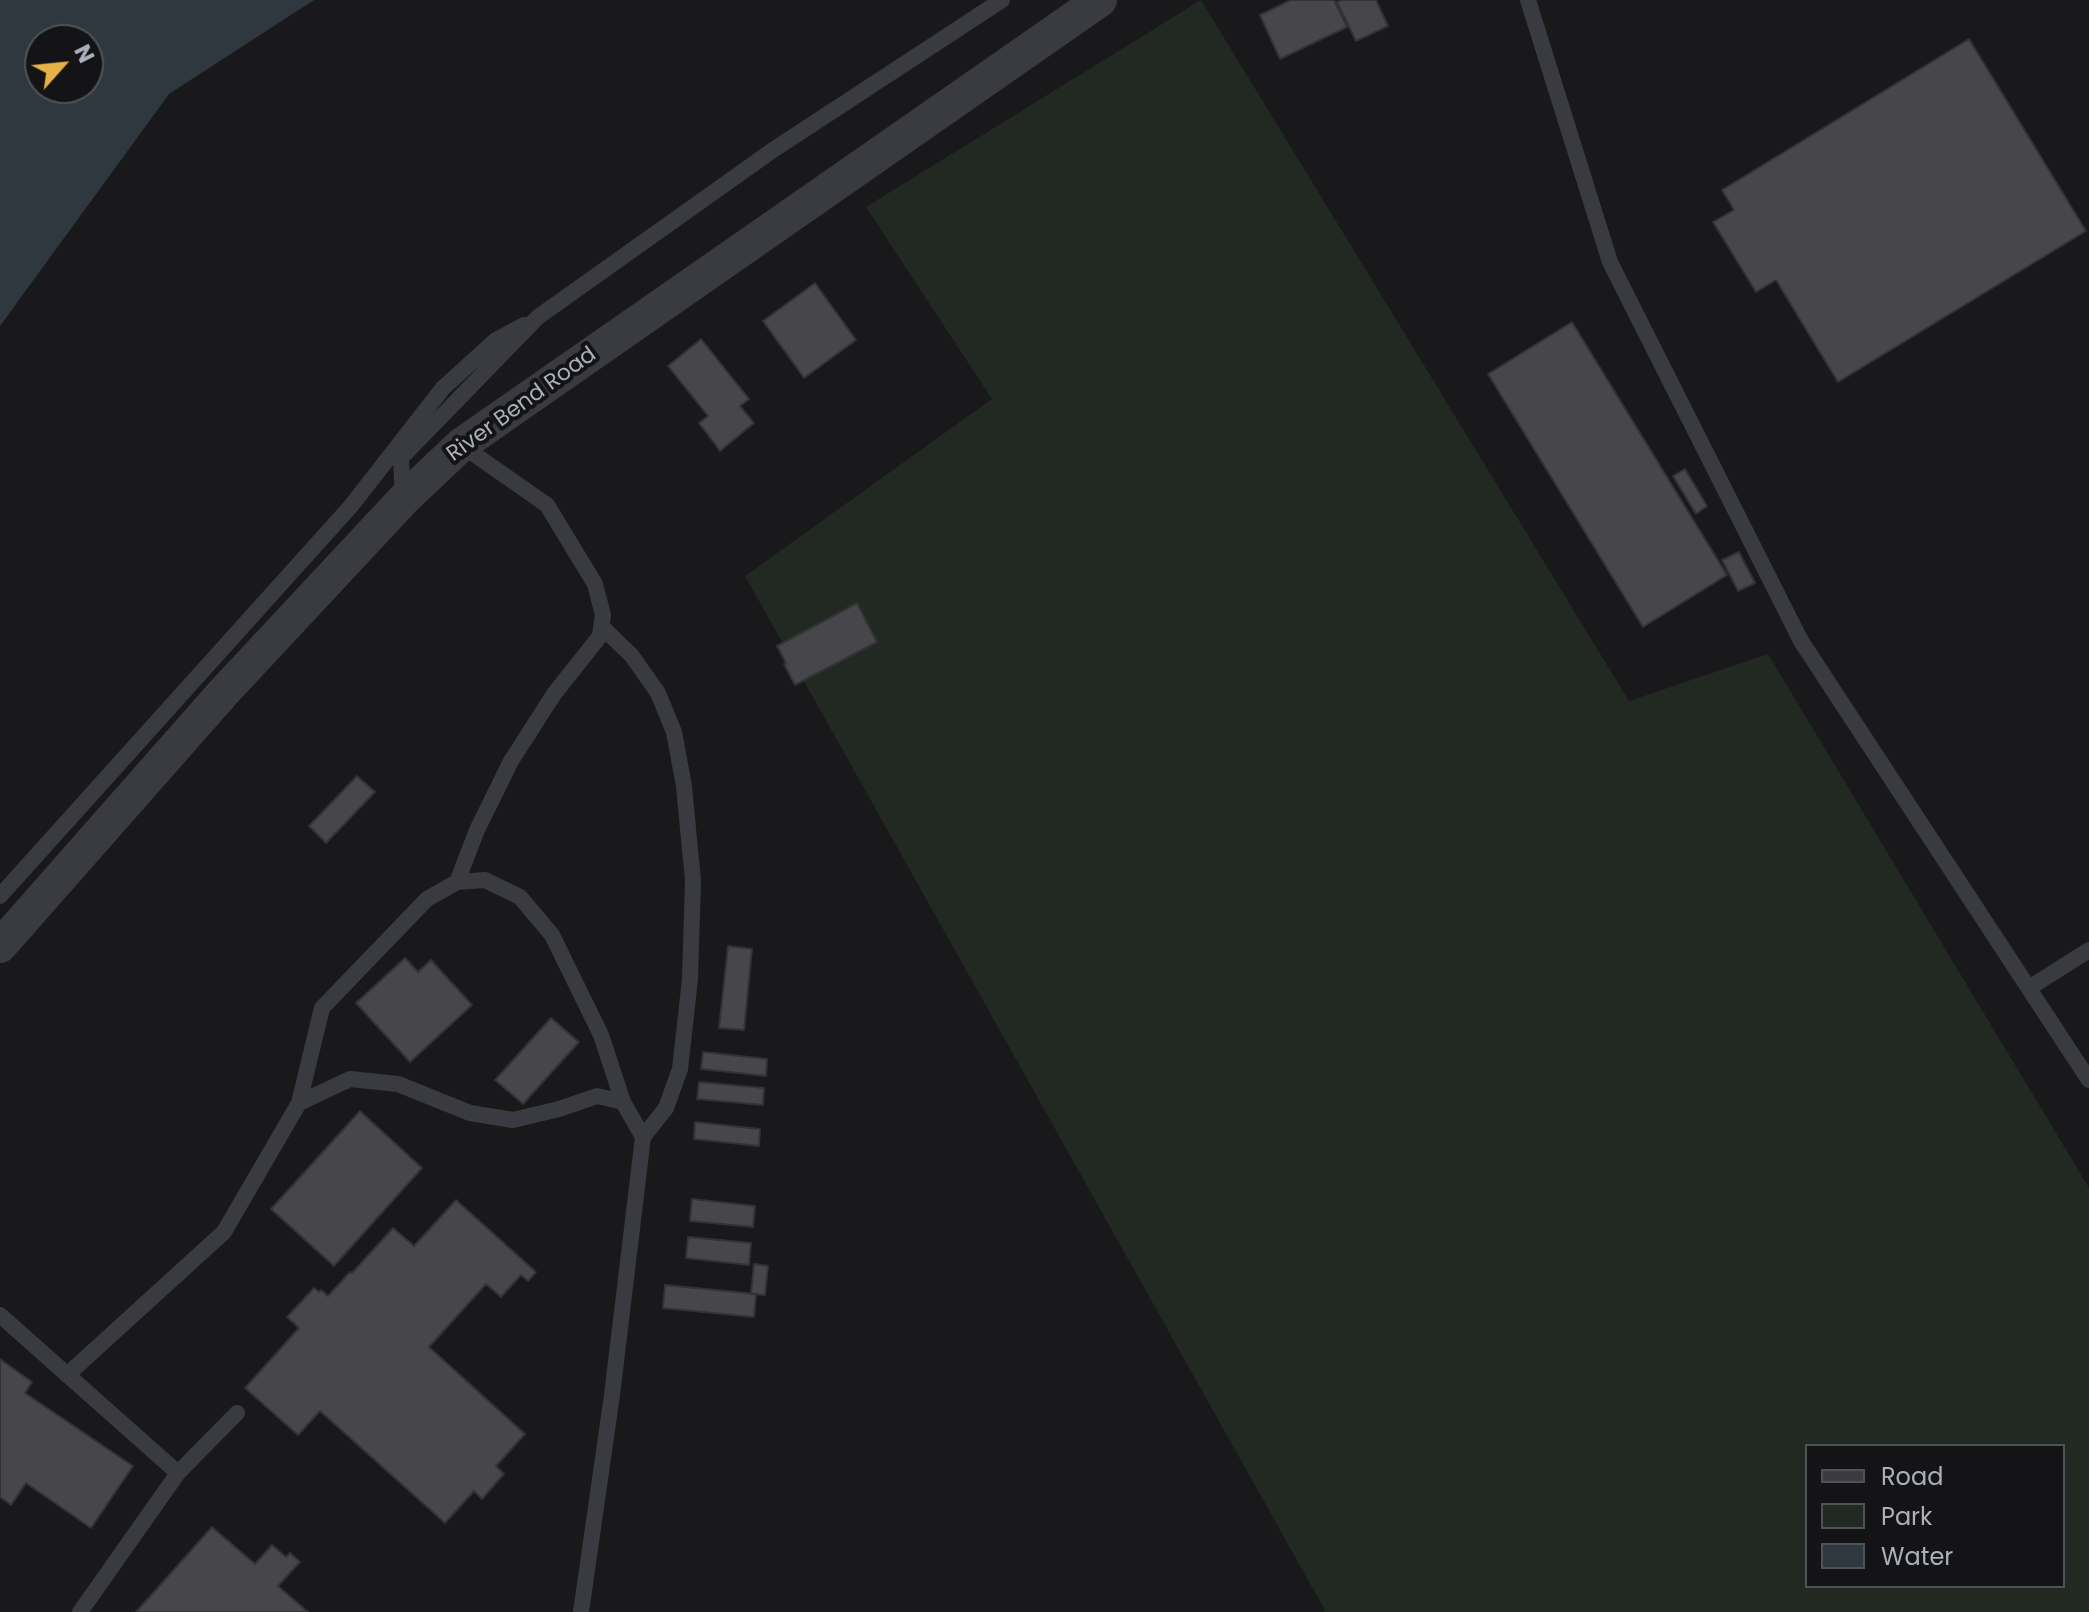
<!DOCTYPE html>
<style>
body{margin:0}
#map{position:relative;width:2089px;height:1612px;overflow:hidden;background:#19191b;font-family:Poppins,sans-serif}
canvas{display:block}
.legend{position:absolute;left:1805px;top:1444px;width:260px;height:144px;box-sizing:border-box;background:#141416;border:2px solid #515258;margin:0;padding:10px 14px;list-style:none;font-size:24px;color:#acb0ba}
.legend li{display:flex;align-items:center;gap:16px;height:40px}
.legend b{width:40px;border:2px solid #515258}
.north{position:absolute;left:24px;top:24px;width:80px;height:80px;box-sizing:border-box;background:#141416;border:2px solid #515258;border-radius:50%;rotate:63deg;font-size:22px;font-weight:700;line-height:32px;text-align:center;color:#acb0ba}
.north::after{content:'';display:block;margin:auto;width:28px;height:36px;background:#e7b245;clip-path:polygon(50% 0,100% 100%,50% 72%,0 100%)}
</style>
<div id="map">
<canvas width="2089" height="1612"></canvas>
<ul class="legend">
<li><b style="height:10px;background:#3a3b40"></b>Road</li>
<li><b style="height:22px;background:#212922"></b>Park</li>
<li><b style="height:22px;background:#30383f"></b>Water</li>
</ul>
<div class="north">N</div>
</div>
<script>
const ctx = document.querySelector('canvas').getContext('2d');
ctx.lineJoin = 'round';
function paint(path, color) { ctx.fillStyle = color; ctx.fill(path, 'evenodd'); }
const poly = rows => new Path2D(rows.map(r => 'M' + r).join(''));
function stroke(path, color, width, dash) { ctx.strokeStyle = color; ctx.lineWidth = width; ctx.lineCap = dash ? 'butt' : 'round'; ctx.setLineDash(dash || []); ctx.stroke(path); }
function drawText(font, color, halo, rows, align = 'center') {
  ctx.font = font + ' Poppins,sans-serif'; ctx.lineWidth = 8; ctx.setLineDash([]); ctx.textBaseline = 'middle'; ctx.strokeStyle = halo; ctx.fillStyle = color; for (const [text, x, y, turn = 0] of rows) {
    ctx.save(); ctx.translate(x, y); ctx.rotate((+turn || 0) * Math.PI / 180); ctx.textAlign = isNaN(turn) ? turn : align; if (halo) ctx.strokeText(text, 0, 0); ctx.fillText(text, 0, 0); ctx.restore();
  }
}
const green = poly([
 [1201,0,1629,701,1768,654,2089,1188,2089,1612,1326,1612,745,576,992,399,866,207],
 [1807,1446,2063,1446,2063,1586,1807,1586]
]);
const water = poly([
 [0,0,314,0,169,94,0,326],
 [40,40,88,40,88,88,40,88]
]);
const building = poly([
 [1291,0,1334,0,1347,27,1280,59,1260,15,1291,0],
 [1342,0,1376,0,1388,26,1356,41,1337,2,1342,0],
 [1969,39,2086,231,1838,382,1776,280,1756,292,1713,222,1734,210,1722,190,1969,39],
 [815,283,856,340,804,378,763,321,815,283],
 [1572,322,1727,575,1643,627,1488,374,1572,322],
 [701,339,749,399,740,406,754,423,720,451,699,423,708,416,668,366,701,339],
 [1685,469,1707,506,1696,514,1673,476,1685,469],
 [1739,552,1755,583,1738,591,1722,560,1739,552],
 [857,603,877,642,795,685,784,664,786,663,777,646,857,603],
 [357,776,375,792,326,843,309,826,357,776],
 [728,946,752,949,744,1030,719,1028,728,946],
 [405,958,418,972,431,960,472,1005,410,1062,356,1003,405,958],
 [551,1018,579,1042,523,1104,495,1080,551,1018],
 [703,1052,767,1059,766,1076,701,1069,703,1052],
 [699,1082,764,1088,763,1105,697,1099,699,1082],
 [360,1111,422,1168,334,1266,271,1209,360,1111],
 [695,1122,760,1129,759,1146,694,1139,695,1122],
 [692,1199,755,1206,753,1227,690,1221,692,1199],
 [456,1200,536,1272,528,1281,521,1275,501,1297,486,1284,429,1347,525,1434,496,1466,504,1474,482,1499,474,1491,445,1523,320,1411,298,1435,245,1388,299,1328,287,1317,314,1288,319,1292,321,1290,328,1296,350,1272,352,1273,393,1228,414,1246,456,1200],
 [688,1237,751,1243,749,1265,686,1258,688,1237],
 [754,1264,768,1266,765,1295,751,1294,754,1264],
 [665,1285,756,1294,754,1317,663,1308,665,1285],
 [0,1359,32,1382,25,1393,133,1466,91,1528,26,1483,11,1505,0,1497,0,1359],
 [212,1527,255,1564,272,1545,286,1557,290,1553,300,1562,278,1586,308,1612,136,1612,212,1527]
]);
const service = poly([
 [1528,0,1610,262,1801,641,2089,1080],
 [403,498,401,458,538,317,773,150,1002,0],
 [602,627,632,656,658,693,674,732,684,786,693,881,690,979,680,1069,666,1108,643,1137],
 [457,882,477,830,511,761,554,694,600,636,603,615,595,584,547,505,461,445],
 [0,896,351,506,443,388,496,340,524,325],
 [2029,988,2089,950],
 [299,1103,350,1079,398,1084,470,1113,513,1120,559,1109,597,1096,623,1102],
 [0,1315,178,1473],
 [67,1375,224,1232,299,1103,322,1008,427,899,457,882,485,880,520,897,552,935,601,1035,623,1102,643,1137,612,1395,581,1612],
 [80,1612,178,1473,237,1413]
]);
const minor = poly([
 [0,946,222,694,404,499,461,445,1100,0]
]);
const streetNames = [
 ["River Bend Road",522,405,-36]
];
paint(green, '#212922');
paint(water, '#30383f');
paint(building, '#46464b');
stroke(building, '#333337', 2);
stroke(service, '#3a3b40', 16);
stroke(minor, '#3a3b40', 34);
drawText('22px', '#acb0ba', '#141416', streetNames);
</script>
